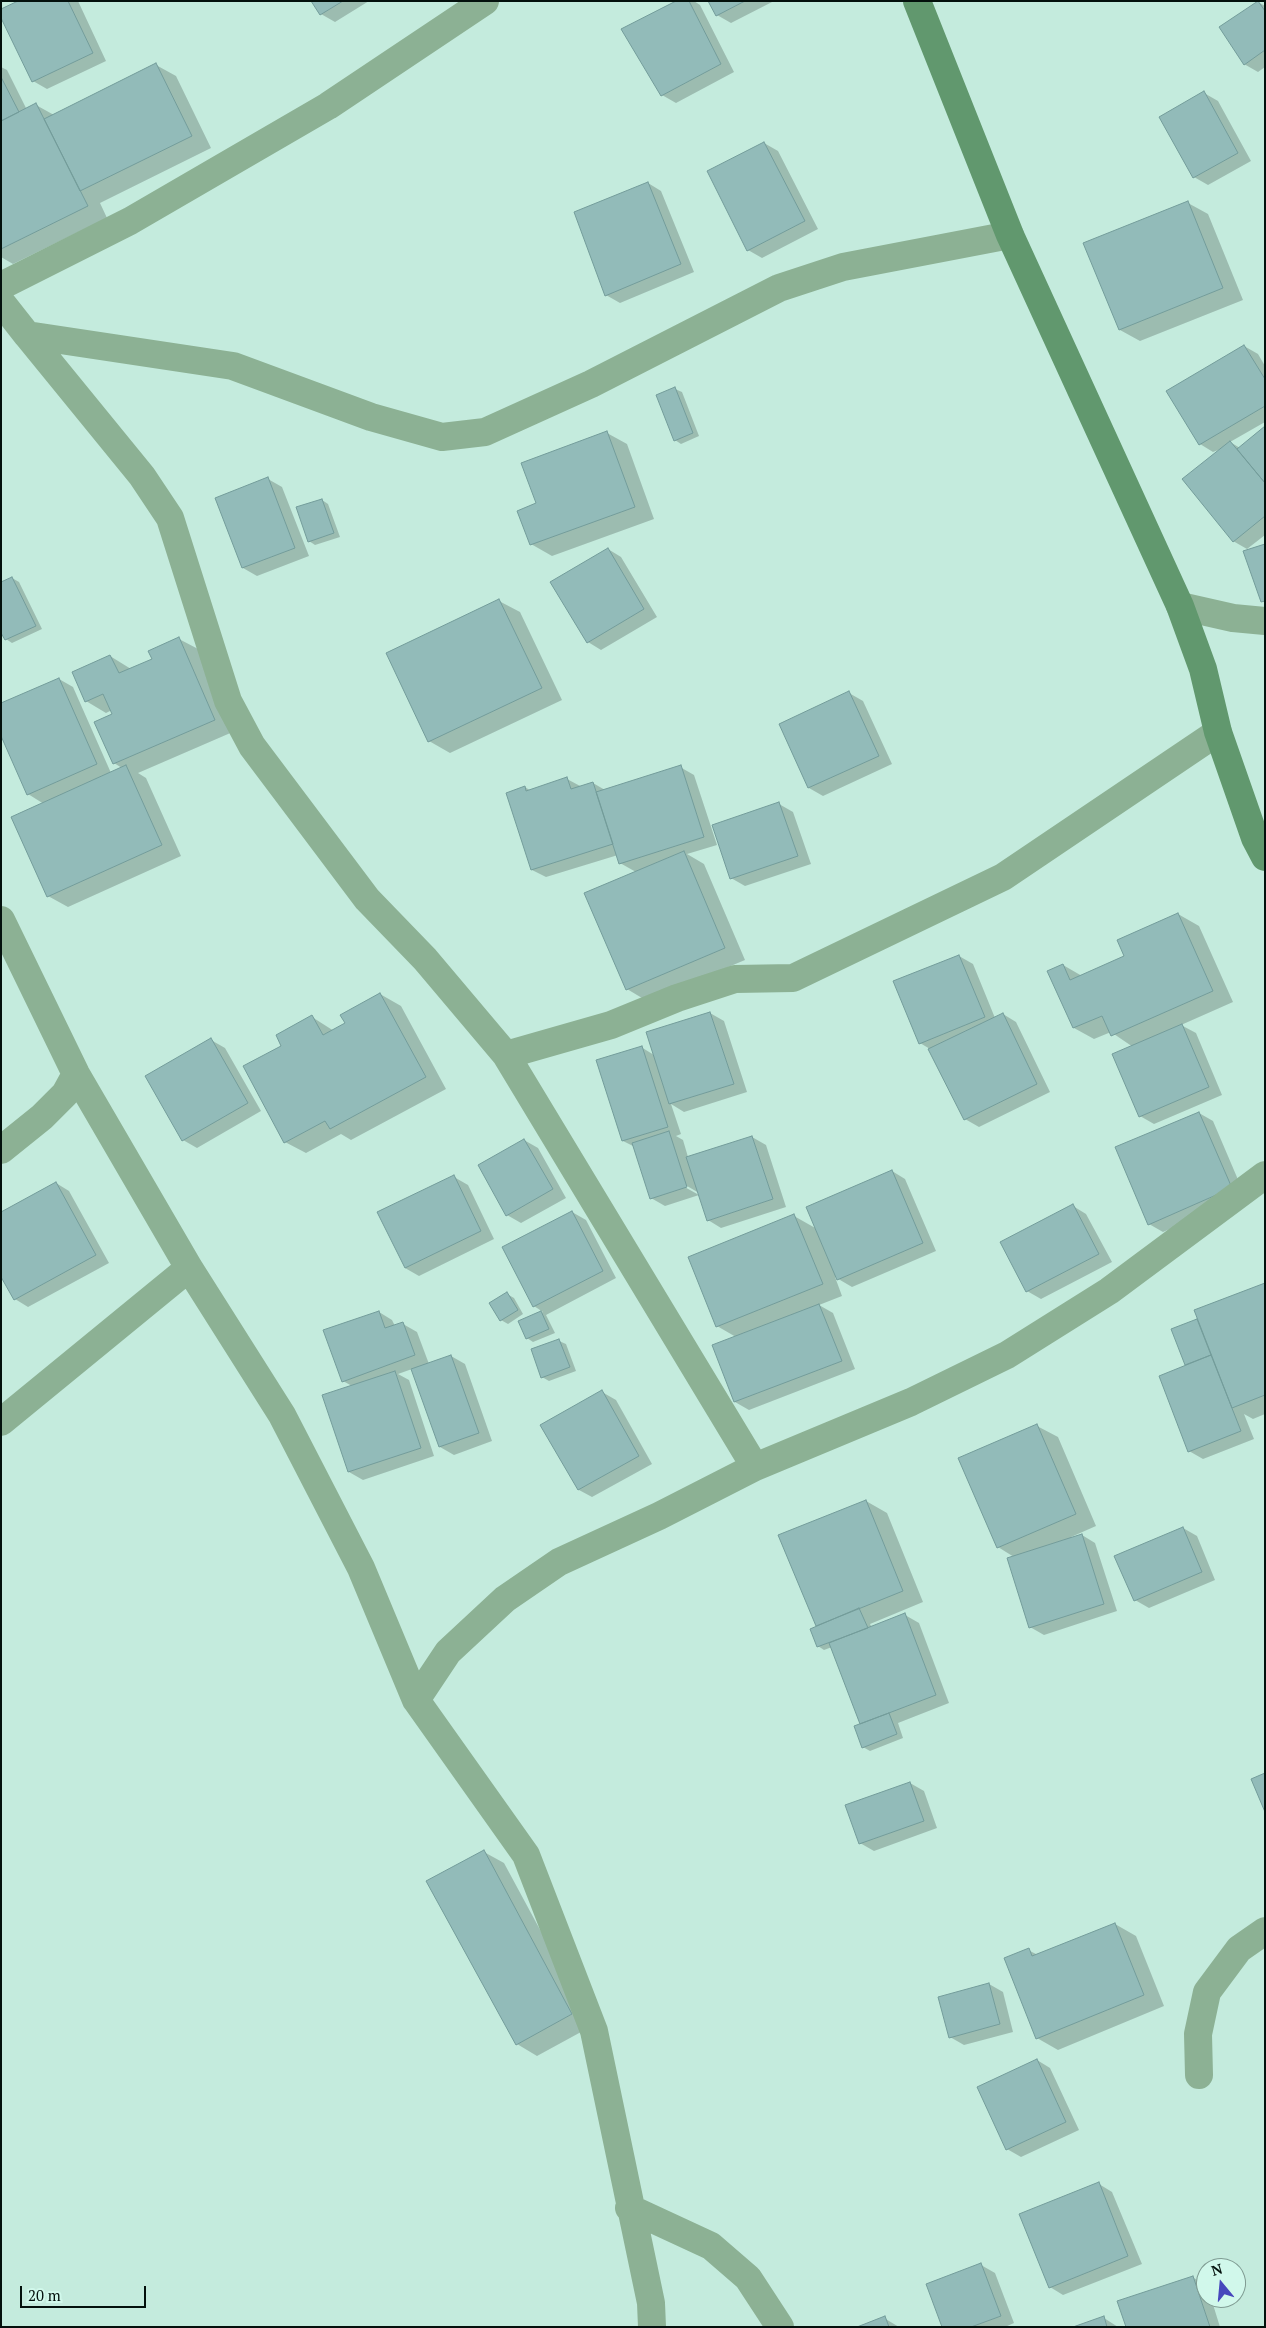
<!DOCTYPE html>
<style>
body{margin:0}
#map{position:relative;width:1266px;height:2328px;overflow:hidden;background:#c4ebdd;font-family:"PT Serif",serif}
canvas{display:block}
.frame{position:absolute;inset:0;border:2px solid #03100c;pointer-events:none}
.north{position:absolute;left:1196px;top:2258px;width:50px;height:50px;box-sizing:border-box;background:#d1f8eb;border:1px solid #7f9b92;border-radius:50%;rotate:343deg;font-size:14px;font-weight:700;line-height:20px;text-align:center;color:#03100c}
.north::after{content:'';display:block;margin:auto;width:18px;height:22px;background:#4747bc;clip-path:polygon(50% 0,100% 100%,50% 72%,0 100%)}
.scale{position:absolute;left:20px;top:2286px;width:126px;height:22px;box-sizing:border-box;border:2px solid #03100c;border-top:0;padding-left:6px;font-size:15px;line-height:18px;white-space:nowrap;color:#03100c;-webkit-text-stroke:4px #d1f8eb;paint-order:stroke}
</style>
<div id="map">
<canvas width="1266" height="2328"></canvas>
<div class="frame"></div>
<div class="north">N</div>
<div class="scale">20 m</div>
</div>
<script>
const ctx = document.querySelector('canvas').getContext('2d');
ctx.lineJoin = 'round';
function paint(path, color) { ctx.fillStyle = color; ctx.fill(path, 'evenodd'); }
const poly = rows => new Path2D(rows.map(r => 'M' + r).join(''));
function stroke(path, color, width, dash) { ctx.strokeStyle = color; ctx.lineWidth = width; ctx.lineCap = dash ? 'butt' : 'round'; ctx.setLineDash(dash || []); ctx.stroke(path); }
const shadow = poly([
 [21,1,78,1,106,61,47,89,33,81],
 [313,1,369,1,335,22,321,14],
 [678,1,694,1,700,5,734,72,676,103,662,95],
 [710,1,774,1,731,23,717,15],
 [1258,2,1265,6,1265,67,1258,72,1244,64],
 [156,65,176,76,211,148,100,203,107,218,13,264,1,257,1,67,7,70,27,110,36,105,54,115],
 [1204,93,1218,101,1251,161,1208,185,1194,177],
 [764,143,778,151,818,229,762,258,748,250],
 [648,183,661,191,694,272,620,303,606,295],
 [1188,203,1208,214,1243,300,1140,341,1120,330],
 [1244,346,1258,354,1265,366,1265,422,1230,442,1240,448,1265,428,1265,535,1247,549,1233,541,1221,449,1213,452,1200,444],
 [675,389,682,392,699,436,681,444,675,440],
 [607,433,627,444,654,519,552,556,531,544,538,504],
 [268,479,282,487,309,556,257,576,243,568],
 [322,500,328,504,340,537,315,545,309,541],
 [608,549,621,557,657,617,601,650,588,642],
 [12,578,19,582,42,629,12,643,6,639],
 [499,601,520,612,562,700,450,753,429,741],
 [179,639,200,650,235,731,138,773,146,778,181,856,68,907,48,896,44,804,28,794,59,679,73,687,111,773,122,768,114,763,114,714,112,710,106,713,86,701,110,656,131,669,153,659],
 [849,693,863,701,892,764,823,796,809,788,781,724],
 [680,767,694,775,717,845,687,854,704,864,745,960,647,1001,627,989,636,872,620,863,618,855,546,877,532,870,525,787,531,791,567,779,582,787,593,783,605,790],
 [779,804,793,812,811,864,745,886,731,878],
 [1178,914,1199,926,1233,1002,1181,1025,1196,1033,1222,1095,1154,1124,1140,1116,1133,1047,1111,1032,1094,1039,1074,1028,1063,965,1082,976,1126,957],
 [959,956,973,964,995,1018,1003,1014,1016,1022,1050,1092,979,1127,965,1119,930,1049,920,1043],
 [380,994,401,1006,446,1089,351,1140,341,1134,306,1153,285,1142,283,1046,312,1017,334,1031,346,1024],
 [710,1013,724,1021,747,1092,684,1112,671,1104,681,1134,676,1136,683,1140,688,1157,752,1137,766,1145,786,1207,721,1228,708,1220,699,1193,682,1183,681,1185,699,1195,665,1206,651,1198,635,1147,623,1141,641,1047,654,1055],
 [211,1040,225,1048,261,1111,197,1148,183,1140],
 [1199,1113,1213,1121,1245,1196,1163,1232,1149,1224],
 [524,1140,538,1148,566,1198,521,1223,507,1215],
 [892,1171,905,1179,936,1251,852,1287,835,1277,842,1296,819,1305,833,1313,855,1369,749,1410,735,1402,713,1346,736,1337,717,1326,794,1216,817,1229],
 [454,1177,468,1185,494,1239,419,1276,405,1268],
 [56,1183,69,1191,109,1263,28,1307,15,1299],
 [1073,1206,1086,1214,1112,1262,1041,1299,1027,1291],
 [572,1212,586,1220,616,1278,546,1315,555,1333,533,1342,527,1338,520,1322,543,1312,534,1306],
 [1265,1284,1265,1414,1253,1419,1244,1414,1254,1439,1203,1459,1189,1451,1187,1366,1173,1330,1197,1321,1200,1322],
 [507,1294,514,1298,523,1314,508,1324,501,1320],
 [379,1312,392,1320,395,1326,403,1324,417,1332,429,1364,451,1356,465,1364,492,1441,454,1455,440,1447,412,1369,398,1374,409,1380,434,1456,363,1480,349,1472,352,1386,343,1381],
 [559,1341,566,1344,576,1371,549,1381,542,1377],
 [602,1392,616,1400,652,1464,592,1497,579,1490],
 [1037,1426,1058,1437,1096,1526,1071,1537,1072,1538,1082,1535,1095,1543,1117,1611,1044,1635,1030,1627,1014,1557,998,1547],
 [866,1501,887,1513,923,1602,870,1624,872,1628,905,1615,919,1623,949,1703,898,1723,903,1738,870,1751,863,1747,862,1724,832,1647,824,1650,818,1646,819,1626,817,1625],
 [1183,1528,1197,1536,1215,1580,1149,1608,1135,1600],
 [910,1783,924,1791,937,1828,874,1851,860,1843],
 [484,1852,504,1863,592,2026,537,2056,517,2044],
 [1115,1924,1136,1936,1164,2006,1058,2050,1037,2038,1028,1950,1038,1955],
 [989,1984,1003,1992,1013,2032,964,2045,950,2037],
 [1037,2060,1050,2068,1079,2130,1021,2157,1007,2149],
 [1099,2184,1112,2192,1142,2264,1063,2295,1050,2287],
 [981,2265,995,2273,1014,2323,1005,2327,943,2327],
 [1192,2277,1206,2285,1206,2298,1211,2298,1220,2327,1127,2327],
 [884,2318,899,2327,861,2327],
 [1104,2318,1118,2327,1077,2327]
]);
const building = poly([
 [18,1,68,1,93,53,32,82,1,18,1,9,18,1],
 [311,1,343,1,320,15,311,1],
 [676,1,689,1,721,64,661,96,621,29,676,1],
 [708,1,745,1,716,16,708,1],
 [1258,1,1265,11,1265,50,1244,65,1219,27,1258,1],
 [156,63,192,136,80,191,44,119,156,63],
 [1,77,19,112,1,121,1,77],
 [1204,91,1238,153,1193,178,1159,117,1204,91],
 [36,103,88,206,1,249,1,121,36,103],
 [764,142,805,221,747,251,707,171,764,142],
 [648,182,681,264,605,296,574,212,648,182],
 [1188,201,1223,288,1119,330,1083,243,1188,201],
 [1244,345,1265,379,1265,406,1199,445,1166,391,1244,345],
 [675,387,693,433,674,441,656,395,675,387],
 [1265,426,1265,483,1237,449,1265,426],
 [607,431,635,507,530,545,517,511,536,503,521,463,607,431],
 [1230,441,1265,483,1265,516,1233,542,1182,479,1230,441],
 [268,477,295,548,242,568,215,498,268,477],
 [322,499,334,533,308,542,296,507,322,499],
 [1265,544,1265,601,1261,602,1243,551,1265,544],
 [608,548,644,609,587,643,550,582,608,548],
 [12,577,36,626,5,640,1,633,1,582,12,577],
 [499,599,542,688,428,742,386,653,499,599],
 [179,637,215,720,113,764,94,722,112,714,103,694,85,702,72,672,110,655,119,673,152,659,148,651,179,637],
 [59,678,97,764,27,795,1,736,1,703,59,678],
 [849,691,879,756,808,788,779,724,849,691],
 [126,765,162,845,47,897,11,817,126,765],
 [681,765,704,837,619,864,596,792,681,765],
 [567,777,571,789,593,782,613,844,531,870,506,793,525,786,526,791,567,777],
 [779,802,798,856,730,879,712,825,779,802],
 [684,851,725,948,626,990,584,893,684,851],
 [1178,913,1213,991,1111,1036,1102,1016,1073,1028,1047,971,1063,964,1070,980,1124,956,1117,940,1178,913],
 [959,955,985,1017,919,1044,893,981,959,955],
 [380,993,426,1077,330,1129,325,1121,284,1143,243,1066,281,1046,276,1035,312,1015,323,1035,345,1023,340,1015,380,993],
 [710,1012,734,1084,669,1104,646,1032,710,1012],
 [1003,1013,1037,1084,964,1120,928,1049,1003,1013],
 [1182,1024,1209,1087,1139,1117,1112,1054,1182,1024],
 [211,1038,248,1103,182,1141,145,1076,211,1038],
 [642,1046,668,1127,622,1141,596,1060,642,1046],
 [1199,1112,1232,1188,1148,1225,1115,1147,1199,1112],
 [669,1131,687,1187,650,1199,632,1143,669,1131],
 [752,1136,773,1199,707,1221,686,1157,752,1136],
 [524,1139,553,1189,506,1216,478,1165,524,1139],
 [892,1170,923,1243,837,1280,806,1207,892,1170],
 [454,1175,481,1231,405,1268,377,1212,454,1175],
 [56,1182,96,1255,14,1300,1,1277,1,1212,56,1182],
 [1073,1204,1099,1254,1026,1292,1000,1242,1073,1204],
 [572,1211,603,1271,533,1307,502,1247,572,1211],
 [794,1214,823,1284,716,1327,688,1257,794,1214],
 [1265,1283,1265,1395,1232,1408,1194,1310,1265,1283],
 [507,1292,518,1310,500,1321,489,1303,507,1292],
 [819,1304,842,1361,734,1402,712,1345,819,1304],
 [379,1311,385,1328,403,1322,415,1355,342,1382,323,1330,379,1311],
 [541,1311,549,1329,526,1339,518,1321,541,1311],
 [1197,1319,1211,1355,1185,1365,1171,1329,1197,1319],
 [559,1339,570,1367,541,1378,531,1349,559,1339],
 [451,1355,479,1433,439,1447,411,1369,451,1355],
 [1211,1355,1241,1431,1188,1452,1159,1376,1211,1355],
 [395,1371,421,1448,348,1472,322,1395,395,1371],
 [602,1390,639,1456,578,1490,540,1425,602,1390],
 [1037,1424,1076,1514,997,1548,958,1458,1037,1424],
 [866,1500,903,1591,816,1626,778,1535,866,1500],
 [1183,1527,1202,1572,1134,1601,1114,1556,1183,1527],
 [1082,1534,1104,1604,1029,1628,1007,1558,1082,1534],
 [859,1608,868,1628,817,1647,810,1629,859,1608],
 [905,1613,936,1695,860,1724,829,1643,905,1613],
 [889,1713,897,1734,862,1748,854,1726,889,1713],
 [1265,1773,1265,1812,1251,1779,1265,1773],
 [910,1782,924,1821,859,1844,845,1805,910,1782],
 [484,1850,572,2014,516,2045,426,1881,484,1850],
 [1115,1923,1144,1995,1036,2039,1004,1958,1029,1948,1032,1956,1115,1923],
 [989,1983,1000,2024,949,2038,938,1997,989,1983],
 [1037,2059,1066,2122,1006,2150,977,2087,1037,2059],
 [1099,2182,1128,2256,1049,2288,1019,2214,1099,2182],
 [981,2263,1001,2316,971,2327,942,2327,926,2284,981,2263],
 [1193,2276,1210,2327,1126,2327,1117,2301,1193,2276],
 [885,2316,889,2327,857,2327,885,2316],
 [1104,2316,1107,2327,1073,2327,1104,2316]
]);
const street = poly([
 [1,286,130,221,328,106,485,1],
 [1,302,27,335,233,366,371,417,442,437,485,432,591,384,779,288,843,267,1010,235],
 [27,335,142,476,170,518,228,701,252,746,367,899,425,959,506,1055,755,1467],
 [1180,606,1233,618,1265,621],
 [1,920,76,1074,189,1268,282,1415,361,1568,416,1700,526,1855,594,2031,651,2303,652,2327],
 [506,1055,611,1025,677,998,735,979,793,978,1003,877,1218,732],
 [1,1150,42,1117,65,1094,76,1074],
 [1,1422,189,1268],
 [416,1700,448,1652,505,1599,559,1562,659,1516,755,1467,911,1402,1007,1355,1109,1291,1265,1175],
 [1199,2075,1198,2034,1207,1992,1239,1949,1265,1931],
 [629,2208,711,2246,748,2278,780,2327]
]);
const secondary = poly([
 [917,1,1010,235,1180,606,1203,669,1218,732,1255,838,1265,857]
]);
paint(shadow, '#0003');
paint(building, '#92bbb9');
stroke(building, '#739c9a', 1);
stroke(street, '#8cb194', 28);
stroke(secondary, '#61986e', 28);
</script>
